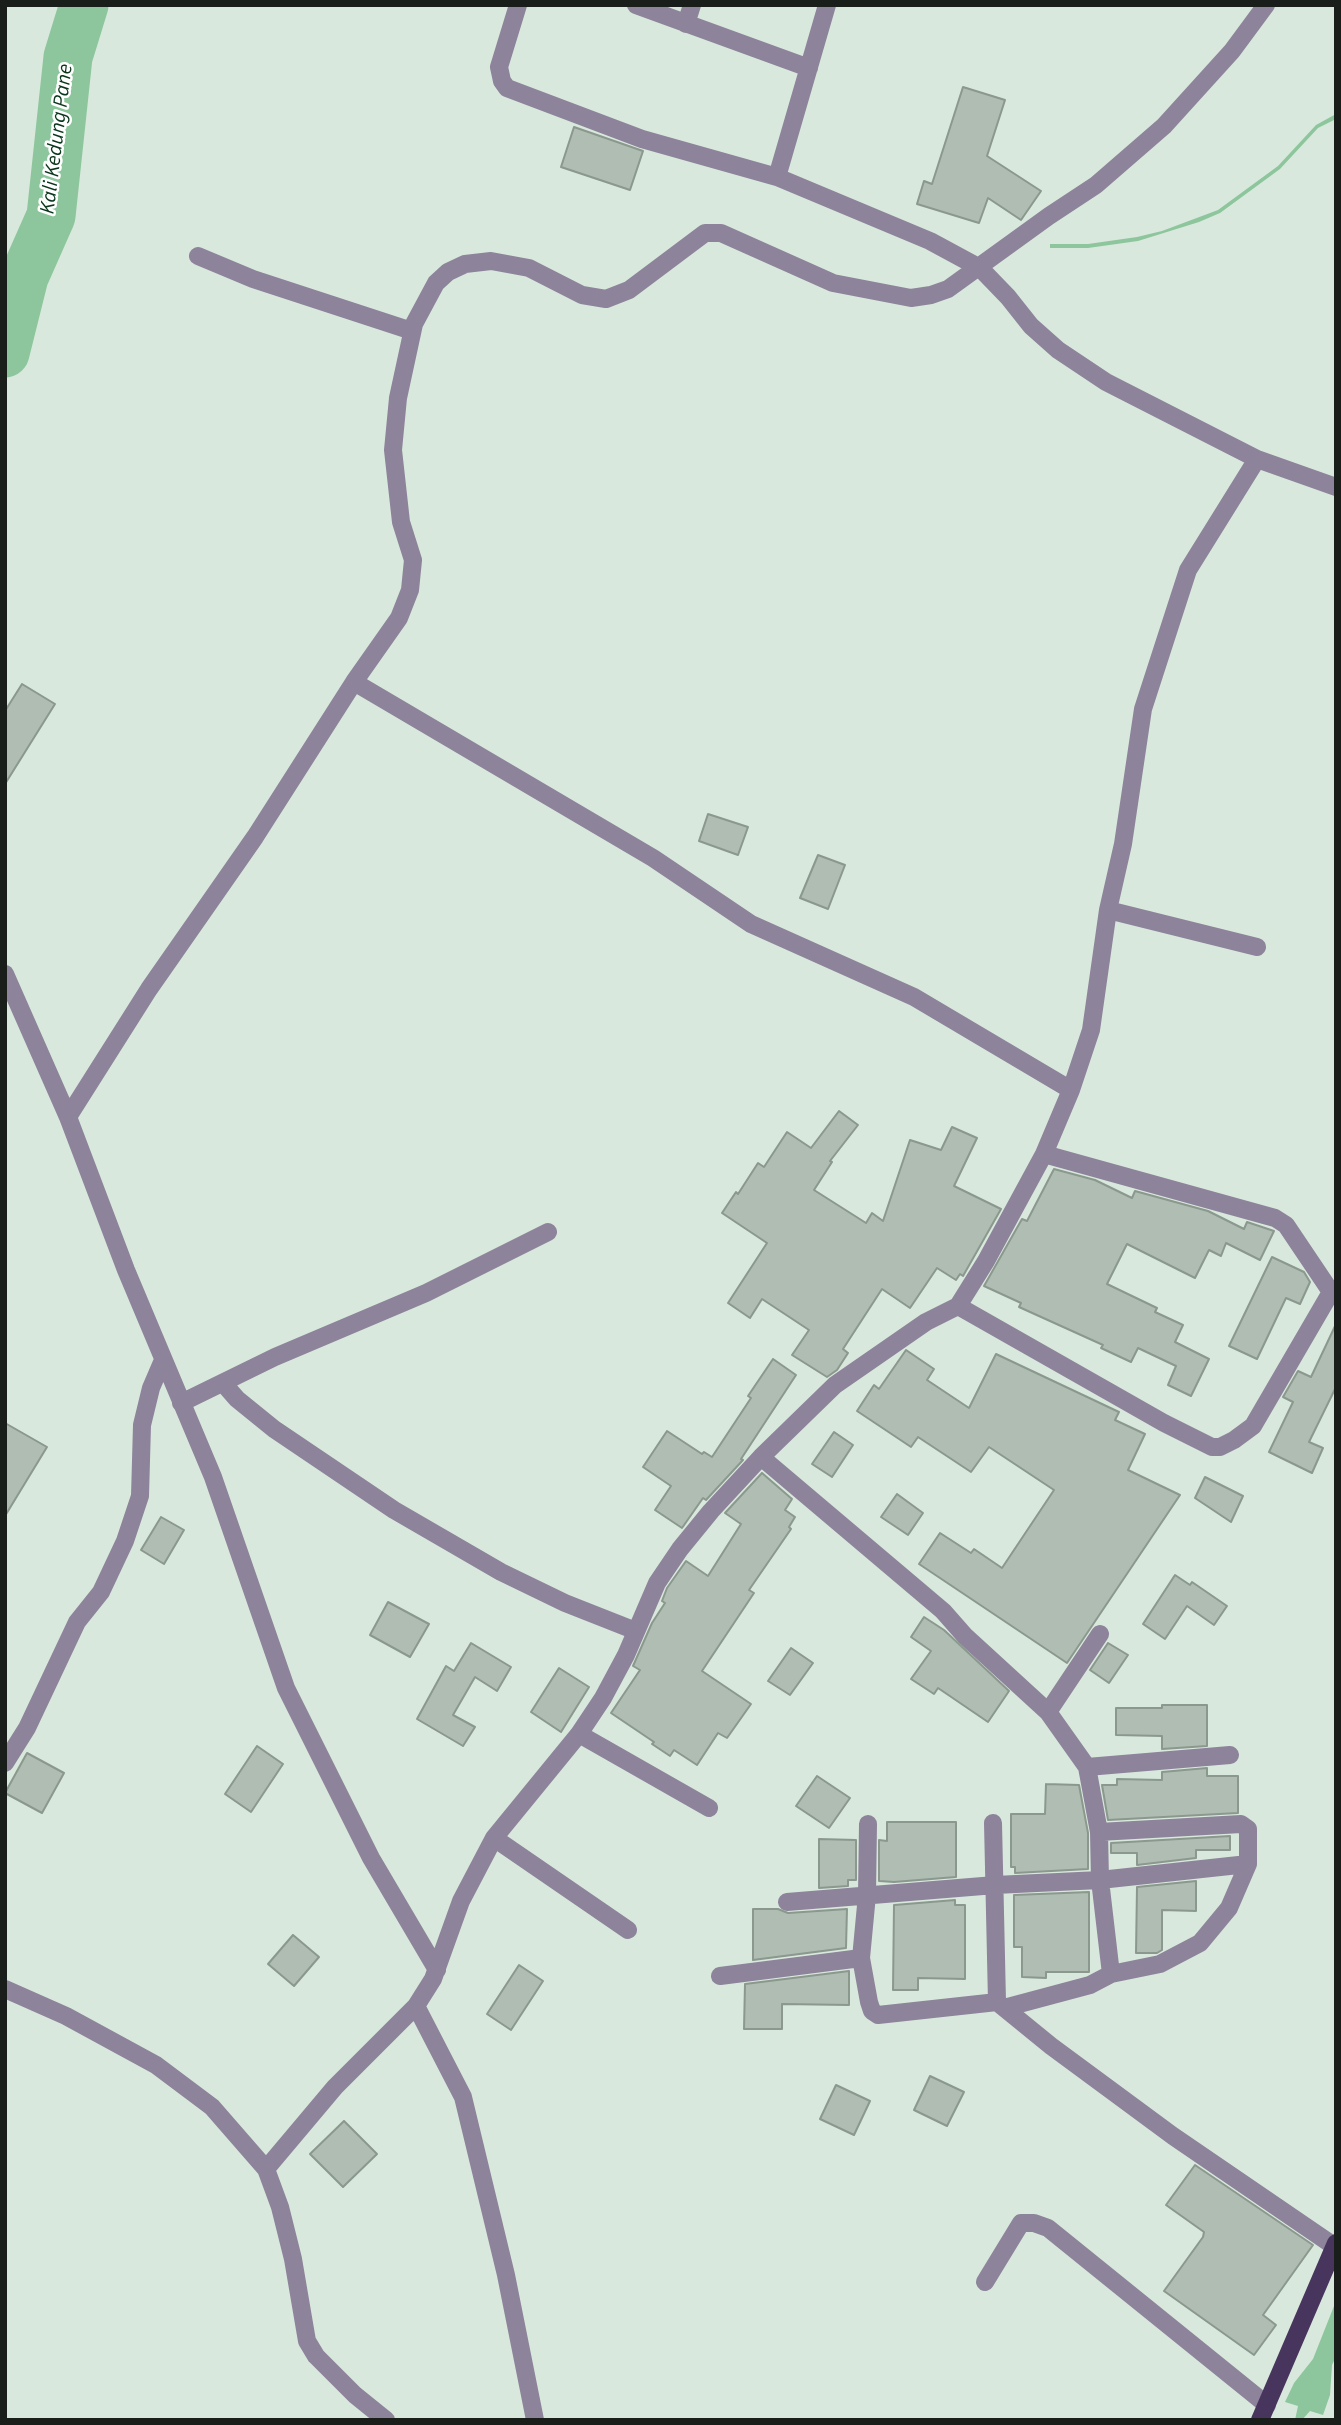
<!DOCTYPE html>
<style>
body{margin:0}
#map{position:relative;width:1341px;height:2425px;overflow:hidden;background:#d9e8dc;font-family:"Source Sans 3",sans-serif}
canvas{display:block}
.frame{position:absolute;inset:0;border:7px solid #191e1a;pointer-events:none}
</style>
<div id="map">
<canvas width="1341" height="2425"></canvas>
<div class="frame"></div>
</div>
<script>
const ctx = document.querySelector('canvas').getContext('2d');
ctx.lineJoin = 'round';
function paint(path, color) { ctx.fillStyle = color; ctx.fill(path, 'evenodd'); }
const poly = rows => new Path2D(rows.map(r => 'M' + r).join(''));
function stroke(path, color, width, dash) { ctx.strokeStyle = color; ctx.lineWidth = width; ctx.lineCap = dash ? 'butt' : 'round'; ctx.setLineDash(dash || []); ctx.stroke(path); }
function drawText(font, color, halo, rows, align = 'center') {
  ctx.font = font + ' "Source Sans 3",sans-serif'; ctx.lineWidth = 5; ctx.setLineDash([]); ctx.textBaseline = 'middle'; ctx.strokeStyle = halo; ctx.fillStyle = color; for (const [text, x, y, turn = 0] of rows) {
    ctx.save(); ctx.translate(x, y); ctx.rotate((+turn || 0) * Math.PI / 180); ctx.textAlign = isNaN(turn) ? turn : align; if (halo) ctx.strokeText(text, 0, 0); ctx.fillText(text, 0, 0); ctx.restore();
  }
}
const water = poly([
 [1336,114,1336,119,1318,128,1280,169,1220,213,1199,222,1138,241,1088,248,1050,248,1050,244,1088,244,1137,237,1162,231,1218,210,1278,166,1316,125],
 [1336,2301,1336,2357,1332,2365,1330,2395,1323,2415,1310,2411,1302,2420,1295,2420,1298,2406,1285,2402,1294,2383,1313,2359]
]);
const river = poly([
 [5,353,24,277,51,216,68,57,84,5]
]);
const building = poly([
 [963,87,1005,100,987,156,1041,191,1021,220,988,198,979,223,917,204,924,181,932,184,963,87],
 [574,127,643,151,630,190,561,167,574,127],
 [22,684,55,704,5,784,5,711,22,684],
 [708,814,748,827,738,855,699,841,708,814],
 [818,855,845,865,828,909,800,898,818,855],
 [839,1111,858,1125,830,1161,832,1162,814,1190,866,1223,872,1213,883,1221,910,1140,941,1150,952,1127,977,1138,954,1186,1001,1209,963,1276,960,1274,956,1280,937,1268,910,1308,882,1289,843,1349,848,1353,837,1370,827,1377,792,1355,809,1330,762,1299,750,1318,728,1303,767,1243,722,1213,736,1192,738,1194,758,1163,764,1167,787,1132,811,1148,839,1111],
 [1054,1169,1095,1180,1132,1198,1135,1191,1208,1211,1244,1229,1247,1222,1274,1231,1260,1260,1226,1243,1221,1256,1209,1250,1195,1278,1127,1244,1107,1284,1157,1308,1155,1312,1183,1325,1175,1342,1209,1359,1191,1396,1168,1385,1176,1366,1138,1348,1131,1362,1101,1348,1103,1345,1019,1307,1021,1303,984,1286,1022,1219,1027,1221,1054,1169],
 [1272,1257,1304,1272,1310,1282,1300,1304,1286,1298,1257,1359,1229,1346,1272,1257],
 [1336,1324,1336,1387,1309,1442,1323,1448,1312,1473,1269,1452,1293,1402,1283,1397,1298,1371,1311,1377,1336,1324],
 [906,1350,934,1369,927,1380,969,1408,996,1354,1119,1412,1115,1420,1145,1434,1128,1470,1180,1495,1067,1663,919,1564,940,1533,971,1553,974,1549,1002,1568,1054,1490,989,1447,971,1472,918,1437,911,1447,857,1411,874,1385,879,1389,906,1350],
 [773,1359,796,1375,741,1459,743,1460,706,1500,703,1498,682,1528,655,1510,671,1486,643,1467,667,1431,702,1454,704,1452,712,1457,751,1398,748,1396,773,1359],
 [5,1423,47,1447,5,1516,5,1423],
 [834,1432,853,1445,832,1477,812,1464,834,1432],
 [762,1473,792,1499,785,1510,795,1517,789,1527,791,1529,749,1590,754,1593,702,1671,751,1704,727,1738,718,1733,697,1765,674,1750,670,1756,652,1744,654,1742,611,1713,640,1670,633,1666,652,1623,665,1603,662,1601,667,1588,686,1561,708,1576,741,1524,725,1513,762,1473],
 [1205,1477,1243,1496,1231,1522,1195,1498,1205,1477],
 [897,1494,923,1513,908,1535,881,1517,897,1494],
 [161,1517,184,1530,164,1564,141,1550,161,1517],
 [1175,1575,1190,1585,1192,1582,1227,1606,1214,1625,1187,1606,1165,1639,1143,1624,1175,1575],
 [388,1602,429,1624,410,1657,370,1635,388,1602],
 [924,1617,944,1630,1009,1691,988,1722,938,1688,934,1694,911,1679,931,1651,911,1637,924,1617],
 [471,1643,511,1667,497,1691,475,1677,453,1715,475,1727,463,1746,417,1719,446,1666,454,1671,471,1643],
 [1108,1643,1128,1655,1109,1683,1090,1670,1108,1643],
 [791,1648,813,1663,790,1695,768,1681,791,1648],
 [559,1668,589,1687,561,1732,531,1712,559,1668],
 [1162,1705,1207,1705,1207,1746,1162,1749,1162,1736,1116,1735,1116,1708,1162,1708,1162,1705],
 [257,1746,283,1764,251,1812,225,1794,257,1746],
 [27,1753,64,1773,42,1813,5,1793,27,1753],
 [1207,1768,1207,1776,1238,1776,1238,1813,1108,1820,1102,1785,1117,1785,1117,1779,1162,1780,1162,1772,1207,1768],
 [817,1776,850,1798,829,1828,796,1806,817,1776],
 [1046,1784,1079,1785,1088,1833,1088,1869,1015,1873,1015,1867,1011,1867,1011,1814,1045,1814,1046,1784],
 [887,1822,956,1822,956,1877,894,1882,879,1881,879,1840,887,1841,887,1822],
 [1230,1836,1230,1850,1196,1850,1196,1858,1137,1865,1137,1853,1111,1853,1111,1843,1230,1836],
 [819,1839,856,1840,856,1880,848,1880,848,1886,819,1888,819,1839],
 [1196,1881,1196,1911,1162,1910,1162,1950,1157,1953,1136,1953,1137,1887,1196,1881],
 [1089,1892,1089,1972,1046,1972,1046,1978,1022,1977,1022,1947,1014,1947,1014,1895,1089,1892],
 [955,1900,955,1905,965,1905,965,1979,918,1978,918,1990,893,1990,894,1905,955,1900],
 [753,1909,778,1909,788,1913,847,1909,846,1948,753,1960,753,1909],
 [293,1935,319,1957,294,1986,268,1964,293,1935],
 [519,1965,543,1981,511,2030,487,2014,519,1965],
 [849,1971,849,2005,782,2004,782,2029,744,2029,745,1984,849,1971],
 [930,2076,964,2092,947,2126,914,2110,930,2076],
 [836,2085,870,2101,854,2135,820,2119,836,2085],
 [344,2121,377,2154,343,2187,310,2154,344,2121],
 [1195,2165,1313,2245,1263,2315,1276,2325,1254,2355,1164,2291,1203,2237,1204,2232,1166,2205,1195,2165]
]);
const minor = poly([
 [518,5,499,67,502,81,507,88,642,139,777,177,930,241,980,268,1008,297,1031,326,1058,350,1106,382,1257,459,1336,487],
 [636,5,809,68],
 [686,24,692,5],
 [777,177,827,5],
 [198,256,253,279,412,331],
 [354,682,653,858,751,924,914,997,1071,1090],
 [1108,910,1257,947],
 [5,974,68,1117,126,1270,213,1477,286,1688,371,1858,437,1970],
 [68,1117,149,989,255,837,354,682,399,618,410,590,413,560,401,522,393,450,398,398,414,324,436,283,448,272,465,264,491,261,529,268,582,295,606,299,629,290,705,233,721,233,833,283,911,298,931,295,948,289,1049,216,1096,185,1164,126,1232,51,1266,5],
 [1044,1154,1275,1218,1286,1225,1331,1292,1336,1293],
 [958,1306,1164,1423,1212,1447,1220,1447,1234,1440,1253,1426,1331,1292],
 [223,1383,237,1399,274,1429,394,1510,501,1572,565,1603,636,1631],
 [181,1403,275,1357,426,1293,548,1232],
 [761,1457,943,1611,965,1636,1048,1712,1087,1767],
 [1048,1712,1100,1634],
 [579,1734,709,1808],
 [5,1763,27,1728,77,1622,101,1592,125,1541,140,1496,142,1425,151,1388,163,1360],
 [993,1823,997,2002,1051,2046,1173,2136,1334,2246],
 [494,1838,628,1930],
 [787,1902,995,1885,1100,1880,1248,1864],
 [861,1958,869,2002,872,2011,878,2015,997,2002],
 [1111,1974,1100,1880,1099,1832,1087,1767,1230,1755],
 [720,1976,861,1958,867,1895,868,1824],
 [5,1989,66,2016,156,2065,212,2107,266,2169,335,2087,416,2006,433,1979,461,1901,494,1838,579,1734,603,1698,626,1655,657,1583,680,1549,711,1511,761,1457,835,1385,926,1322,958,1306,986,1261,1044,1154,1071,1090,1091,1030,1108,910,1123,844,1143,709,1188,570,1257,459],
 [416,2006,463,2097,506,2275,535,2420],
 [1004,2008,1090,1985,1111,1974,1160,1964,1200,1943,1229,1908,1248,1864,1248,1829,1241,1824,1099,1832],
 [266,2169,280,2207,293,2259,307,2341,316,2356,355,2395,386,2420],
 [985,2282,1021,2223,1034,2223,1048,2228,1267,2405]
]);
const major = poly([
 [1260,2420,1336,2243]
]);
const waterNames = [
 ["Kali Kedung Pane",58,139,-83]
];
paint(water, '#8dc69c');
stroke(river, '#8dc69c', 49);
paint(building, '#afbdb2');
stroke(building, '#8a988d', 2);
stroke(minor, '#8d839b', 18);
stroke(major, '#48355d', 18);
drawText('italic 21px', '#0a371c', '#fff', waterNames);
</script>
